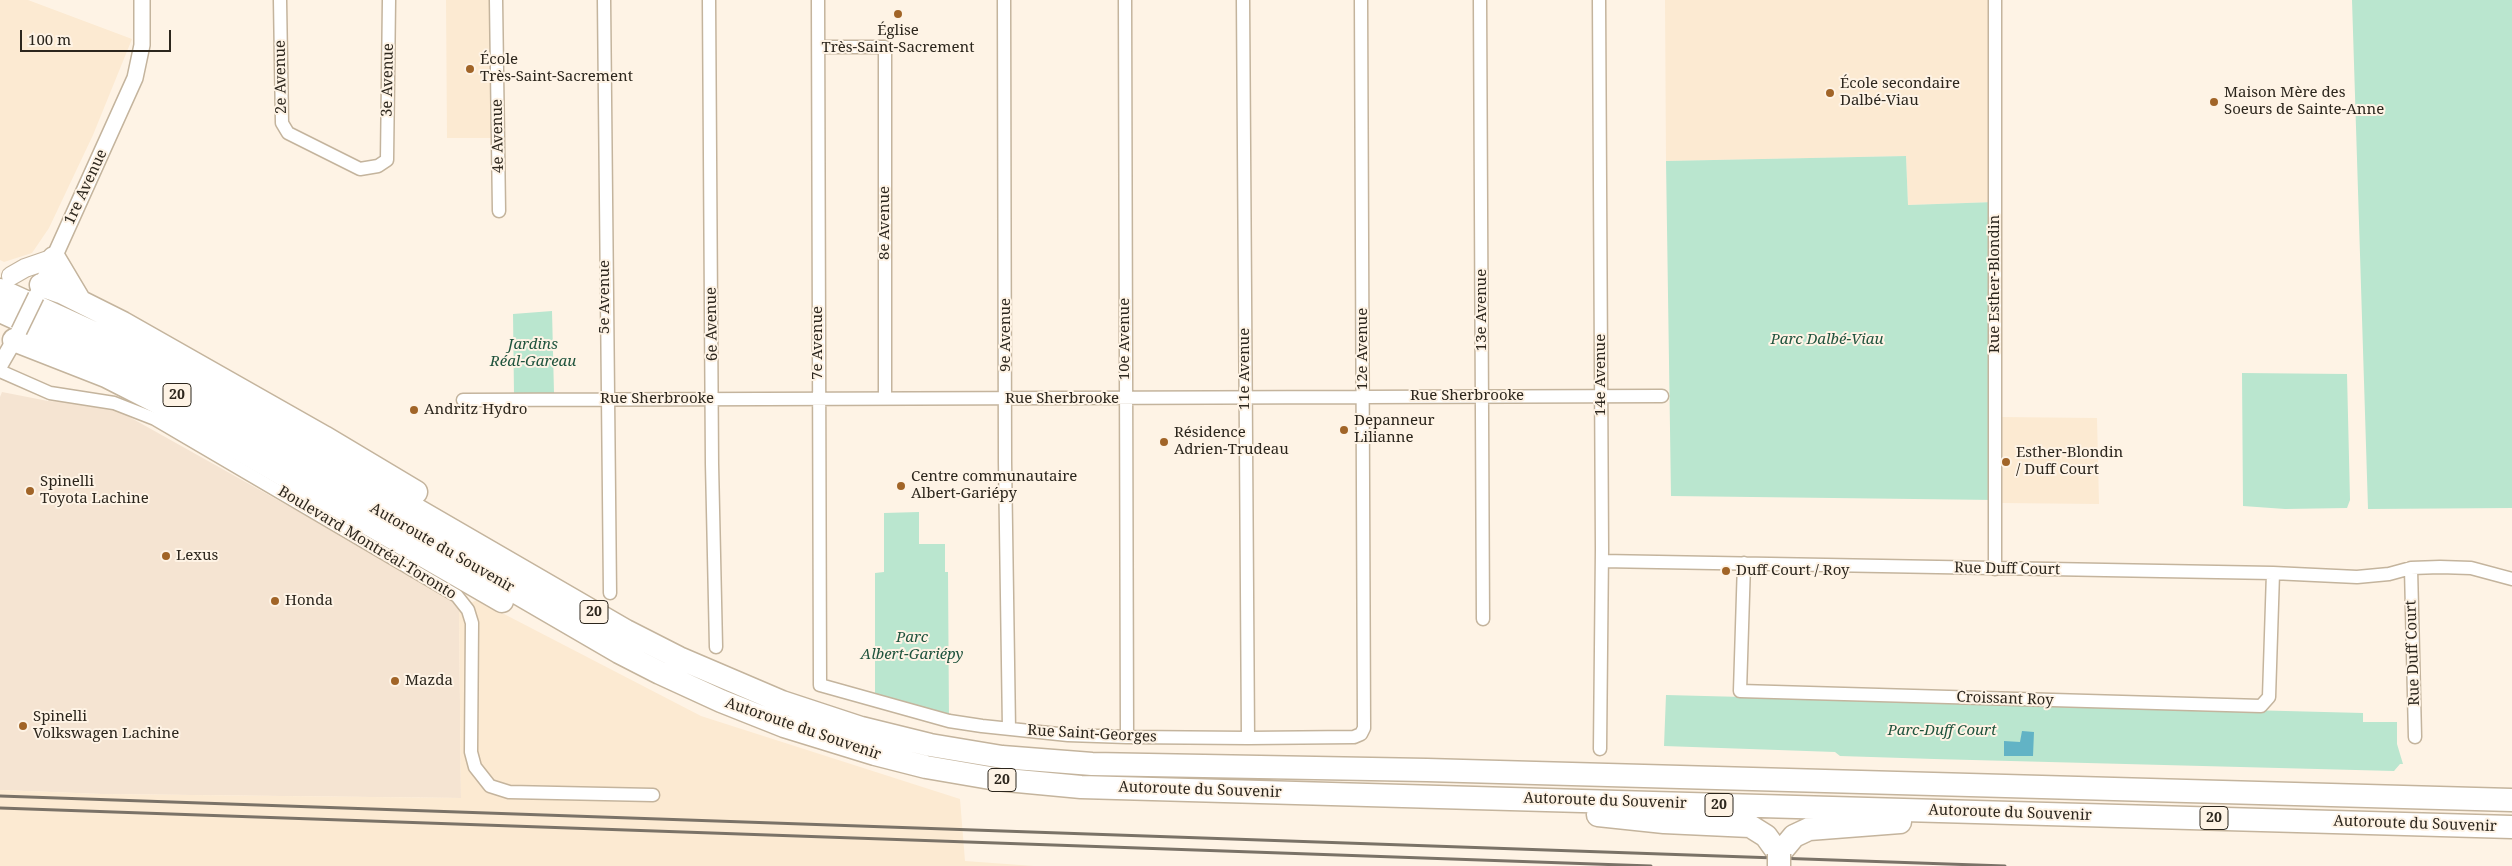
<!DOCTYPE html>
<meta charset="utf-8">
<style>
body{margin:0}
#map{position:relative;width:2512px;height:866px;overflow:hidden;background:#fef3e5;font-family:"Noto Serif",serif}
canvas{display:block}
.scale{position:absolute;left:20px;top:30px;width:151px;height:22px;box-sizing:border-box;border:2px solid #2c261d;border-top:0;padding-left:6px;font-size:15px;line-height:18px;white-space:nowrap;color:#2c261d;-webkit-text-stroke:4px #fef3e5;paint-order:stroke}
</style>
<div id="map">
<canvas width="2512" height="866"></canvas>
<div class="scale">100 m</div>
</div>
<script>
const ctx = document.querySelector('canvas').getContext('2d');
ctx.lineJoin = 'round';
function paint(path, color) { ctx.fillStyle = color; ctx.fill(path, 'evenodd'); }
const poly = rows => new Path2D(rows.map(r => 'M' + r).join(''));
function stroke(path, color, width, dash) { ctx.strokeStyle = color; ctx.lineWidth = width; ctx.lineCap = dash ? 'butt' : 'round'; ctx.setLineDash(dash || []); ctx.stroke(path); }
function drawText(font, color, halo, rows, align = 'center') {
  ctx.font = font + ' "Noto Serif",serif'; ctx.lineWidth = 4; ctx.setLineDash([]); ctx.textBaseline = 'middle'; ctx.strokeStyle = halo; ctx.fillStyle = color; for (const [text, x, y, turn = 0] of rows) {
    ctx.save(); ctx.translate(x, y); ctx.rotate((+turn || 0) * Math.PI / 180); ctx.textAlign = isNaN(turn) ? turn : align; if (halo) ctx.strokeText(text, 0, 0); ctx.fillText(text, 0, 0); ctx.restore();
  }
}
const commercial = poly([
 [2,392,48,401,97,404,117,410,451,597,459,608,461,798,101,794,0,790,0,397]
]);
const built = poly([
 [0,0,28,0,132,39,93,135,49,228,32,253,4,262,0,260],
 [446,0,492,0,494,138,447,138],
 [1665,0,1993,0,1995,202,1908,205,1906,156,1666,161],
 [2000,417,2097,418,2099,504,2001,503],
 [477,600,701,716,960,799,965,861,1034,866,0,866,0,790,101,794,461,798,459,608]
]);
const green = poly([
 [2352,0,2512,0,2512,508,2368,509],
 [1906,156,1908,205,1995,202,1995,500,1671,496,1666,161],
 [552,311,554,393,514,394,513,314],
 [2242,373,2347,374,2350,500,2347,508,2285,509,2243,506],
 [919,512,919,544,945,544,945,572,948,572,949,721,875,702,875,573,884,572,884,513],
 [1666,695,2363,713,2363,722,2397,722,2397,744,2403,764,2400,764,2394,771,1934,759,1840,756,1835,752,1664,746]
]);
const water = poly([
 [2022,731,2034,732,2033,756,2004,756,2004,741,2020,742]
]);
const minor = poly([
 [280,0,282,123,288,133,360,169,378,166,387,160,389,0],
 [496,0,499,211],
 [604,0,610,593],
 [709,0,712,464,716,647],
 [818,0,820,685,949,721,982,726,1068,735,1127,737,1248,738,1354,737,1361,734,1364,728,1361,0],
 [1004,0,1005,462,1009,729],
 [1125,0,1127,737],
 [1243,0,1248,738],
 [1480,0,1483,619],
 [1599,0,1602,549,1600,749],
 [1995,0,1995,569],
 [820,47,885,47,885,398],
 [0,371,50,393,114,403,155,419,457,596,468,610,472,623,471,752,475,767,490,786,509,792,653,795],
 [463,400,1662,396],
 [1602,561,2273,573,2357,577,2389,574,2411,568,2440,567,2471,568,2512,579],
 [1744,563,1740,691,2261,706,2269,697,2273,573],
 [2411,568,2415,737]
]);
const tertiary = poly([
 [38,293,135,78,142,45,142,0],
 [0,365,19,332]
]);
const secondary = poly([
 [11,276,25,268,54,258]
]);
const motorway = poly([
 [54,258,79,300],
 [41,285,61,292,123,323,324,437,416,492],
 [0,290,116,343,210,390,626,631,679,658,782,702,861,728,930,745,1002,757,1092,764,1427,770,2512,800],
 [0,311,108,360,189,402,619,652,660,673,721,701,784,726,875,754,926,767,996,779,1081,787,2512,827],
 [14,340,106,376,157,402,502,601],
 [1598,815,1664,822,1750,826,1766,836,1779,854,1794,836,1809,829,1900,822]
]);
const rail = poly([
 [0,796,2005,866],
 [0,808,1651,866]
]);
const tertiaryBridge = poly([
 [19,331,36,296]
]);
const motorwayBridge = poly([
 [1779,866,1779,854]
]);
const markers = [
 [898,14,5,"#a16427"],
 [470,69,5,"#a16427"],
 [1830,93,5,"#a16427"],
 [2214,102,5,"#a16427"],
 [414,410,5,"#a16427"],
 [1344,430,5,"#a16427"],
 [1164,442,5,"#a16427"],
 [2006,462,5,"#a16427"],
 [901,486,5,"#a16427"],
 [30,491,5,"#a16427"],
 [166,556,5,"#a16427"],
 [1726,571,5,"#a16427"],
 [275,601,5,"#a16427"],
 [395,681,5,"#a16427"],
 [23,726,5,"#a16427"]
];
const shields = [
 [177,395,28],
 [594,612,28],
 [1002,780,28],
 [1719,805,28],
 [2214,818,28]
];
const shieldNames = [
 ["20",177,395],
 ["20",594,612],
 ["20",1002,780],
 ["20",1719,805],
 ["20",2214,818]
];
const poiNames = [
 ["Église",898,31,"center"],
 ["Très-Saint-Sacrement",898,48,"center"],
 ["École",480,60],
 ["Très-Saint-Sacrement",480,77],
 ["École secondaire",1840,84],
 ["Dalbé-Viau",1840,101],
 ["Maison Mère des",2224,93],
 ["Soeurs de Sainte-Anne",2224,110],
 ["Andritz Hydro",424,410],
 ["Depanneur",1354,421],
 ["Lilianne",1354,438],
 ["Résidence",1174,433],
 ["Adrien-Trudeau",1174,450],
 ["Esther-Blondin",2016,453],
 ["/ Duff Court",2016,470],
 ["Centre communautaire",911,477],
 ["Albert-Gariépy",911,494],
 ["Spinelli",40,482],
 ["Toyota Lachine",40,499],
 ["Lexus",176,556],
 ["Duff Court / Roy",1736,571],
 ["Honda",285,601],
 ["Mazda",405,681],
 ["Spinelli",33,717],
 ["Volkswagen Lachine",33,734]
];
const streetNames = [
 ["2e Avenue",281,77,-91],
 ["3e Avenue",388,80,-89],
 ["4e Avenue",498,136,-91],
 ["1re Avenue",86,187,-65],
 ["8e Avenue",885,223,-90],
 ["Rue Esther-Blondin",1995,284,-90],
 ["5e Avenue",605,297,-90],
 ["13e Avenue",1482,310,-90],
 ["6e Avenue",712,324,-91],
 ["9e Avenue",1006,335,-90],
 ["10e Avenue",1125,339,-90],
 ["7e Avenue",818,343,-90],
 ["12e Avenue",1363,349,-90],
 ["11e Avenue",1245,369,-90],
 ["14e Avenue",1601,375,-90],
 ["Rue Sherbrooke",1467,396],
 ["Rue Sherbrooke",657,399],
 ["Rue Sherbrooke",1062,399],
 ["Boulevard Montréal-Toronto",367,543,31],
 ["Autoroute du Souvenir",442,548,30],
 ["Rue Duff Court",2007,569,1],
 ["Rue Duff Court",2413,653,-92],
 ["Croissant Roy",2005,699,2],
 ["Autoroute du Souvenir",803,729,19],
 ["Rue Saint-Georges",1092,734,3],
 ["Autoroute du Souvenir",1200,790,2],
 ["Autoroute du Souvenir",1605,801,2],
 ["Autoroute du Souvenir",2010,813,2],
 ["Autoroute du Souvenir",2415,824,2]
];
const parkNames = [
 ["Parc Dalbé-Viau",1827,340],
 ["Jardins",533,345],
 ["Réal-Gareau",533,362],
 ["Parc",912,638],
 ["Albert-Gariépy",912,655],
 ["Parc-Duff Court",1942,731]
];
paint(commercial, '#f5e4d2');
paint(built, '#fcead2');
paint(green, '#bae6cf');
paint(water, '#62b3c5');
stroke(minor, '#c4b49d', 15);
stroke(tertiary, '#c4b49d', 18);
stroke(secondary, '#c4b49d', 20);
stroke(motorway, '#c4b49d', 25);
stroke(minor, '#fff', 12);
stroke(tertiary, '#fff', 15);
stroke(secondary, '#fff', 18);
stroke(motorway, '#fff', 22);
stroke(rail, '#7a7267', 3);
stroke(tertiaryBridge, '#c4b49d', 18, []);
stroke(motorwayBridge, '#c4b49d', 25, []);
stroke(tertiaryBridge, '#fff', 15);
stroke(motorwayBridge, '#fff', 22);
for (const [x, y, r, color] of markers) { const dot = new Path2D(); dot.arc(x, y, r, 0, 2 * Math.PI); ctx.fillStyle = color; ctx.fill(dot); stroke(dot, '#fef3e5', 2); }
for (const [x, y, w] of shields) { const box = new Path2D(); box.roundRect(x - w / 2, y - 11.5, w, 23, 4); ctx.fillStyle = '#fef3e5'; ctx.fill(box); stroke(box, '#2c261d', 1); }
drawText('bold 14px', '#2c261d', null, shieldNames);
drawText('15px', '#2c261d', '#fef3e5', poiNames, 'left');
drawText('15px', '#2c261d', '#fef3e5', streetNames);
drawText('italic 15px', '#1f533d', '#fef3e5', parkNames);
</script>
